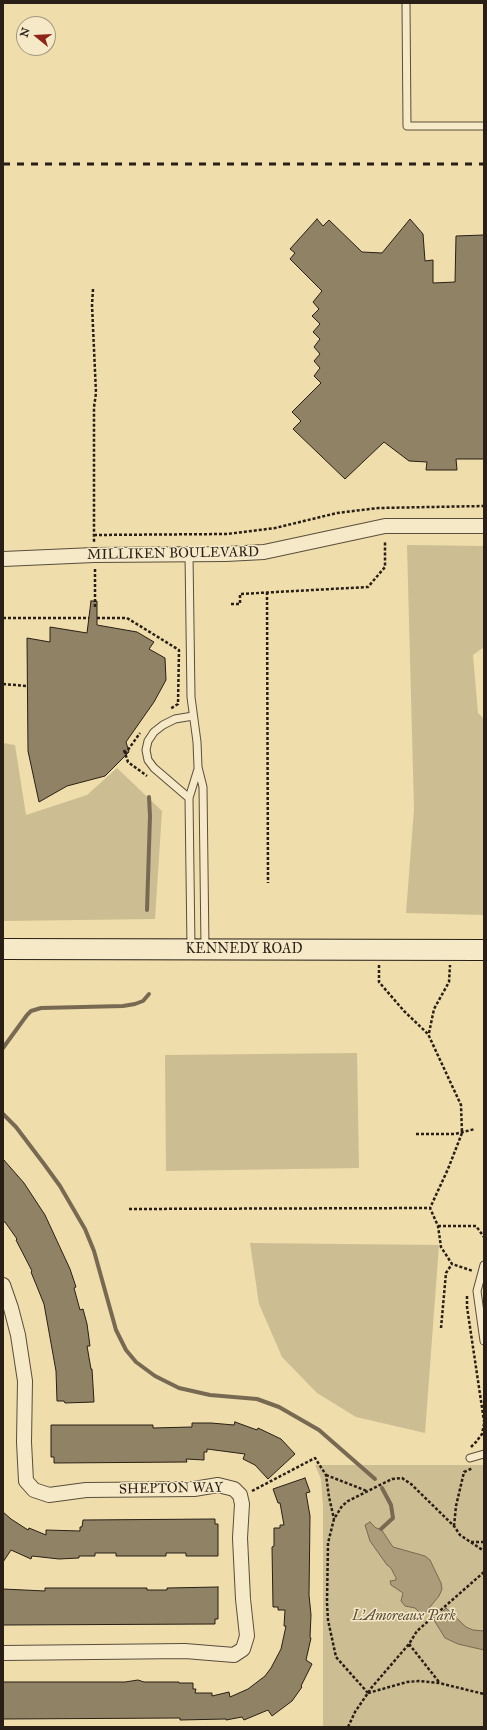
<!DOCTYPE html>
<style>
body{margin:0}
#map{position:relative;width:487px;height:1730px;overflow:hidden;background:#efddab;font-family:"IM FELL Great Primer",serif}
canvas{display:block}
.frame{position:absolute;inset:0;border:4px solid #291f17;pointer-events:none}
.north{position:absolute;left:16px;top:16px;width:40px;height:40px;box-sizing:border-box;background:#f5e9c8;border:1px solid #a39881;border-radius:50%;rotate:288deg;font-size:11px;font-weight:700;line-height:16px;text-align:center;color:#291f17}
.north::after{content:'';display:block;margin:auto;width:14px;height:18px;background:#8f2418;clip-path:polygon(50% 0,100% 100%,50% 72%,0 100%)}
</style>
<div id="map">
<canvas width="487" height="1730"></canvas>
<div class="frame"></div>
<div class="north">N</div>
</div>
<script>
const ctx = document.querySelector('canvas').getContext('2d');
ctx.lineJoin = 'round';
function paint(path, color) { ctx.fillStyle = color; ctx.fill(path, 'evenodd'); }
const poly = rows => new Path2D(rows.map(r => 'M' + r).join(''));
function stroke(path, color, width, dash) { ctx.strokeStyle = color; ctx.lineWidth = width; ctx.lineCap = dash ? 'butt' : 'round'; ctx.setLineDash(dash || []); ctx.stroke(path); }
function drawText(font, color, halo, rows, align = 'center') {
  ctx.font = font + ' "IM FELL Great Primer",serif'; ctx.lineWidth = 3; ctx.setLineDash([]); ctx.textBaseline = 'middle'; ctx.strokeStyle = halo; ctx.fillStyle = color; for (const [text, x, y, turn = 0] of rows) {
    ctx.save(); ctx.translate(x, y); ctx.rotate((+turn || 0) * Math.PI / 180); ctx.textAlign = isNaN(turn) ? turn : align; if (halo) ctx.strokeText(text, 0, 0); ctx.fillText(text, 0, 0); ctx.restore();
  }
}
const green = poly([
 [407,545,484,546,484,647,473,655,478,713,484,719,484,915,406,913,414,809],
 [3,743,15,745,26,815,87,795,117,768,162,811,155,919,3,921],
 [357,1053,359,1168,166,1171,165,1055],
 [250,1243,439,1245,425,1433,356,1417,317,1393,282,1357,259,1304],
 [315,1465,484,1465,484,1727,323,1727,323,1507,321,1479]
]);
const water = poly([
 [370,1522,376,1528,381,1529,393,1547,425,1556,430,1560,441,1583,442,1589,439,1596,425,1613,422,1615,415,1608,405,1606,401,1601,403,1593,391,1585,390,1581,396,1580,396,1578,391,1568,387,1565,370,1541,365,1525,370,1522],
 [446,1608,466,1627,473,1630,484,1631,484,1650,458,1644,445,1638,434,1620,446,1608]
]);
const stream = poly([
 [147,910,150,816,149,797],
 [3,1048,27,1015,31,1011,41,1008,123,1006,135,1004,143,1001,149,994],
 [3,1114,16,1127,44,1164,60,1186,85,1229,94,1251,116,1330,126,1350,136,1362,155,1376,179,1388,210,1395,257,1399,279,1407,319,1430,375,1479],
 [381,1529,393,1518,391,1505,382,1488]
]);
const building = poly([
 [317,219,323,226,329,220,362,252,382,253,410,219,423,234,425,261,433,260,433,283,455,282,456,236,484,235,484,459,456,459,457,470,426,470,427,462,409,461,384,442,345,479,293,429,301,421,292,412,321,383,314,376,320,368,314,361,320,354,314,347,320,339,313,332,320,324,312,316,319,309,313,302,322,291,290,259,295,253,290,249,317,219],
 [91,601,97,601,97,625,137,632,154,642,149,649,165,658,166,680,154,702,126,742,129,752,105,776,67,786,39,802,28,751,27,638,50,642,50,627,87,633,91,601],
 [3,1159,24,1183,45,1215,70,1269,76,1287,74,1288,80,1310,83,1309,87,1324,90,1346,87,1346,91,1369,92,1369,94,1402,65,1403,64,1401,57,1401,56,1371,44,1304,31,1272,32,1271,16,1240,17,1239,5,1222,3,1222,3,1159],
 [235,1422,257,1430,258,1428,281,1439,295,1454,268,1479,255,1465,243,1459,245,1454,207,1449,207,1452,204,1452,204,1460,186,1459,187,1462,54,1463,54,1457,51,1457,51,1425,153,1425,153,1428,192,1427,192,1423,211,1423,234,1425,235,1422],
 [305,1478,310,1492,306,1493,310,1516,309,1595,311,1615,310,1637,311,1638,306,1660,312,1664,301,1686,302,1687,292,1701,272,1716,268,1710,244,1720,242,1717,226,1720,226,1719,180,1720,180,1718,3,1719,3,1682,125,1682,138,1680,144,1682,179,1682,179,1683,193,1683,193,1689,196,1689,195,1693,212,1693,212,1696,229,1692,230,1697,248,1689,265,1676,271,1668,281,1649,286,1626,284,1626,285,1610,278,1610,278,1607,273,1607,272,1547,274,1546,274,1528,280,1528,280,1525,284,1525,280,1503,278,1503,273,1489,305,1478],
 [3,1512,11,1519,28,1530,29,1528,46,1535,46,1530,80,1531,80,1527,82,1527,83,1520,215,1519,215,1524,218,1524,218,1556,186,1556,186,1553,166,1553,166,1556,116,1556,116,1553,95,1553,95,1556,79,1556,79,1558,59,1559,32,1556,31,1559,11,1550,3,1562,3,1512],
 [218,1587,218,1619,215,1619,215,1624,3,1625,3,1589,45,1591,45,1588,147,1588,147,1590,167,1590,167,1588,218,1587]
]);
const path = poly([
 [93,289,92,305,96,393,94,407,94,542],
 [94,535,227,534,275,528,337,513,378,508,484,506],
 [95,569,95,609],
 [267,592,268,883],
 [231,604,240,604,240,594,368,587,385,567,385,541],
 [3,618,89,618],
 [97,618,127,618,179,650,178,704,170,709],
 [3,684,27,686],
 [124,750,128,762,147,776],
 [125,754,140,733],
 [379,965,379,982,404,1011,428,1034,461,1105,462,1133,448,1169,430,1208],
 [429,1033,434,1009,449,982,450,965],
 [416,1134,455,1134,475,1129],
 [129,1209,430,1208,438,1226,441,1247,452,1264,473,1271],
 [438,1226,476,1226,484,1237],
 [467,1296,467,1307,484,1421],
 [441,1328,446,1273,452,1264],
 [471,1447,476,1442,482,1434,484,1424],
 [326,1475,367,1491],
 [252,1491,315,1458,326,1475,329,1497,334,1519],
 [454,1526,456,1506,464,1472,473,1468],
 [471,1542,484,1542],
 [409,1644,439,1682],
 [368,1693,336,1657,328,1620,327,1603,328,1543,334,1519,342,1506,348,1501,392,1479,402,1478,411,1484,454,1526,460,1535,484,1551],
 [368,1693,407,1682,419,1681,439,1683,484,1694],
 [348,1727,355,1712,372,1687,409,1644,417,1631,484,1572]
]);
const service = poly([
 [406,3,407,126,484,126],
 [189,555,191,697,197,742,198,767,203,787,205,948],
 [189,798,154,768,148,760,146,750,148,741,154,732,163,725,175,719,193,716],
 [191,947,189,798,198,769],
 [484,1265,477,1291,484,1341],
 [470,1458,484,1454]
]);
const minor = poly([
 [3,559,94,555,226,554,264,552,385,526,484,526],
 [3,1285,11,1308,18,1335,25,1381,24,1442,26,1481,34,1490,49,1495,86,1490,194,1489,218,1485,234,1489,240,1495,242,1504,240,1538,243,1599,247,1636,243,1649,234,1655,185,1651,3,1653]
]);
const secondary = poly([
 [3,949,484,950]
]);
const rail = poly([
 [3,164,484,164]
]);
const streetNames = [
 ["MILLIKEN BOULEVARD",173,554,-1],
 ["KENNEDY ROAD",244,950],
 ["SHEPTON WAY",171,1489,-1]
];
const parkNames = [
 ["L'Amoreaux Park",404,1617]
];
paint(green, '#cdbd92');
paint(water, '#ac9c79');
stroke(water, '#786a52', 1);
stroke(stream, '#786a52', 4);
paint(building, '#908264');
stroke(building, '#291f17', 1);
stroke(service, '#5a4e3c', 9);
stroke(minor, '#5a4e3c', 16);
stroke(secondary, '#291f17', 22);
stroke(path, '#291f17', 2.5, [3, 2]);
stroke(service, '#f5e9c8', 7);
stroke(minor, '#f5e9c8', 14);
stroke(secondary, '#f5e9c8', 20);
stroke(rail, '#291f17', 3, [7, 7]);
drawText('14px', '#291f17', '#f5e9c8', streetNames);
drawText('italic 14px', '#5a4e3c', '#f5e9c8', parkNames);
</script>
